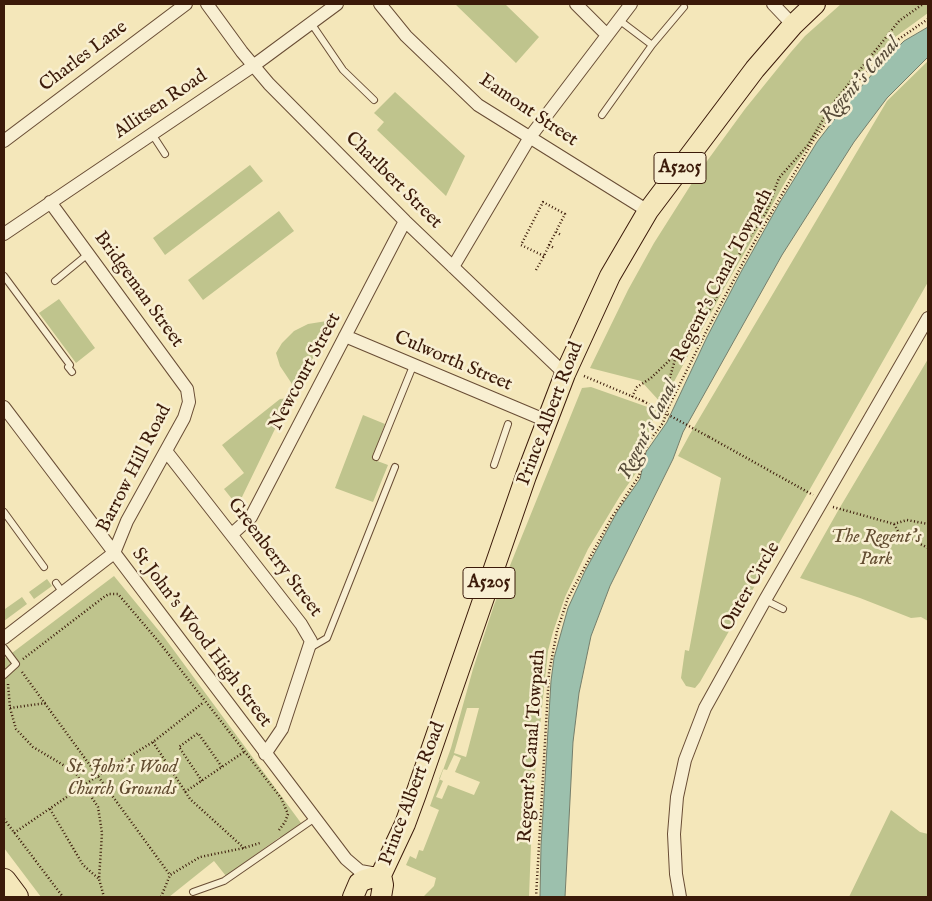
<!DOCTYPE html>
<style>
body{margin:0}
#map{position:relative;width:932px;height:901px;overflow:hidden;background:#f4e7ba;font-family:"IM FELL English",serif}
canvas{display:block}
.frame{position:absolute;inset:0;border:5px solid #3b1a09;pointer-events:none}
</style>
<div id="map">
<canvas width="932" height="901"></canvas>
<div class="frame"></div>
</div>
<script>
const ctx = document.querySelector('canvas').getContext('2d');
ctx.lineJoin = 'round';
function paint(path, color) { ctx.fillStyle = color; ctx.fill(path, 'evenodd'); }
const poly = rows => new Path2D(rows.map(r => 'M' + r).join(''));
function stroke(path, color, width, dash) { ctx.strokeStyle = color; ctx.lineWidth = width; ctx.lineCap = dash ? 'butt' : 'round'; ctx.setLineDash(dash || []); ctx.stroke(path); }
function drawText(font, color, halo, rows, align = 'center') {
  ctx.font = font + ' "IM FELL English",serif'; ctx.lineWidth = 5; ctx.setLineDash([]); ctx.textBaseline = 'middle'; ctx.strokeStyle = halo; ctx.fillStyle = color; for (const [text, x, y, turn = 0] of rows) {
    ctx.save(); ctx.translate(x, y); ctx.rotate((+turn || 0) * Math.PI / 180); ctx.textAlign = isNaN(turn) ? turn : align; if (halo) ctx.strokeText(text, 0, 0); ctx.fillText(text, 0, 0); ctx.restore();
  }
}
const green = poly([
 [455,4,505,4,539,37,516,63],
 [841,4,928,4,928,13,891,40,862,72,831,112,791,172,726,285,662,404,641,381,590,368,628,290,654,243,699,172,745,109,791,52,805,36],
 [928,61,928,282,700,682,695,688,686,686,681,678,685,650,689,651,721,478,678,456,690,434,887,101],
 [395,92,465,156,446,196,377,130,384,122,374,113],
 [250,165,263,181,165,255,153,238],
 [279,211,294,231,203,300,188,280],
 [59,299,95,348,76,363,39,313],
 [333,320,296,390,280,366,276,353,282,343,294,331,308,324],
 [928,359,928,621,921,617,911,618,860,598,800,578,839,509],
 [591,387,656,410,636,473,620,496,588,549,565,597,553,632,548,651,533,792,529,897,423,897,434,886,436,878,406,865,410,856,416,859,419,850,423,851,439,810,430,806,451,748,473,669,494,605,582,388],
 [467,708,479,708,466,757,454,753],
 [454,755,461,758,455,772,480,782,474,795,448,785,442,799,436,797,443,781,439,779,443,769,447,770],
 [290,398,242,497,232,499,224,489,244,473,222,445,280,399],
 [363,415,385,424,372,459,388,465,373,502,335,488],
 [114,576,164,637,301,823,281,838,280,837,226,876,214,861,169,897,41,897,4,848,4,659],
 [47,579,52,586,34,599,29,592],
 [22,597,27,604,4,621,4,608,5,609],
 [891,810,920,832,928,834,928,897,849,897]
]);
const water = poly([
 [928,27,928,57,887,98,854,142,782,255,683,432,673,459,610,586,591,636,579,693,573,742,565,897,540,897,541,846,551,681,554,658,568,608,585,571,617,512,640,479,646,452,667,422,707,337,742,270,780,202,817,142,851,98,884,61,904,41,928,27]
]);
const path = poly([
 [556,232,561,235],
 [549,245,554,248],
 [536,270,544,256,549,245,565,214,543,202,521,245,544,256],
 [584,376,643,401],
 [632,397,637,387,651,378,676,354],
 [668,408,664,398,677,353,702,324,746,242,766,213,779,178,808,145,831,106,899,21,923,4],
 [709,437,813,495],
 [833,507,894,524,907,520,928,524],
 [894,524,899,533,928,548],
 [23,659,104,597,109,594,118,594,159,642,281,798,288,814,285,822,279,830],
 [22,672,170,875],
 [8,684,10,708,16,729,33,747,75,772,98,807,102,833,99,879,104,897],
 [10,708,46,703],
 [153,742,190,799,244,848],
 [202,781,179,747,198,733,222,767],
 [185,792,244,752],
 [50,809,83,865,99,879],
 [4,819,63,897],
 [14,833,99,775,153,742,204,702],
 [161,897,170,875,200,857,244,848,260,843],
 [536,897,549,673,557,631,568,598,612,517,639,476,647,444,663,423,668,408,707,330,751,248,813,141,852,87,896,41,928,19]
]);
const lane = poly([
 [619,20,652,45,684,7],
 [311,23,343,70,374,100],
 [602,115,652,45],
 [152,134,165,154],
 [4,276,70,365,68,367,72,372],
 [55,281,88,254],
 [376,457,413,366],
 [494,465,508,424],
 [4,512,44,567],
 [56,583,63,593],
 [765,600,783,609],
 [4,648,16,664,4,675],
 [310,648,327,638,395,467],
 [193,892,224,881,315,818]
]);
const street = poly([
 [207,4,242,52,269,84,405,221,565,374],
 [380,4,406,36,478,105,648,211],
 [576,4,607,35],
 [773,4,793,25],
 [4,141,186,4],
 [4,234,253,66,337,4],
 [453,267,530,137,631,4],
 [345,336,547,421],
 [4,407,346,859,360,871,377,874],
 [166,451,301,624,311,641,282,729,265,754],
 [232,534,251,517,405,221],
 [4,638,114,553,127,521,184,418,189,402,187,389,50,202],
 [680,897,676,874,674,834,677,797,685,760,705,708,765,600,928,318]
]);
const primary = poly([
 [353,897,359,883,364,880,381,875],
 [381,897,383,885,381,875,405,824,416,794,526,476,565,374,610,276,648,211,755,69,793,25,815,4]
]);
const highway = poly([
 [4,881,16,897]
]);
const pathBridge = poly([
 [643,401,709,437]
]);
const shields = [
 [680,168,52],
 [489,583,52]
];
const shieldNames = [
 ["A5205",680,168],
 ["A5205",489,583]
];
const streetNames = [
 ["Charles Lane",84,57,-37],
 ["Allitsen Road",161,105,-34],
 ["Eamont Street",528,111,34],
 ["Charlbert Street",393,181,45],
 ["Regent's Canal Towpath",723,276,-62],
 ["Bridgeman Street",138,290,54],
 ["Culworth Street",453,362,23],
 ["Newcourt Street",306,372,-62],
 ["Prince Albert Road",551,414,-69],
 ["Barrow Hill Road",135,469,-63],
 ["Greenberry Street",274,558,53],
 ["Outer Circle",751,587,-60],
 ["St John's Wood High Street",201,638,53],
 ["Regent's Canal Towpath",533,746,-86],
 ["Prince Albert Road",413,794,-69]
];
const parkNames = [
 ["The Regent's",876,538],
 ["Park",876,560],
 ["St. John's Wood",122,768],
 ["Church Grounds",122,790]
];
const waterNames = [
 ["Regent's Canal",861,81,-48],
 ["Regent's Canal",649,430,-63]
];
paint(green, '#bfc48d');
paint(water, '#9cc0ad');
stroke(water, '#757e6b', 1);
stroke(lane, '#694d35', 8);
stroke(street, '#694d35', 14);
stroke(primary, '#3b1a09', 22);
stroke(highway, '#3b1a09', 26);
stroke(path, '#3b1a09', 2.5, [1, 2.5]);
stroke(lane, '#f8efd2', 6);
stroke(street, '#f8efd2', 12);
stroke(primary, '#f4e7ba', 20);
stroke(highway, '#f4e7ba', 24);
stroke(pathBridge, '#3b1a09', 2.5, [1, 2.5]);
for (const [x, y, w] of shields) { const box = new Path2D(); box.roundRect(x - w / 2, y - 15.5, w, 31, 4); ctx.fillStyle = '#f8efd2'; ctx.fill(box); stroke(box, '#3b1a09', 1); }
drawText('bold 18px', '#3b1a09', null, shieldNames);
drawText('19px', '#3b1a09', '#f8efd2', streetNames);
drawText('italic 19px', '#634d31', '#f8efd2', parkNames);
drawText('italic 20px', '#584c3a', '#f8efd2', waterNames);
</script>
